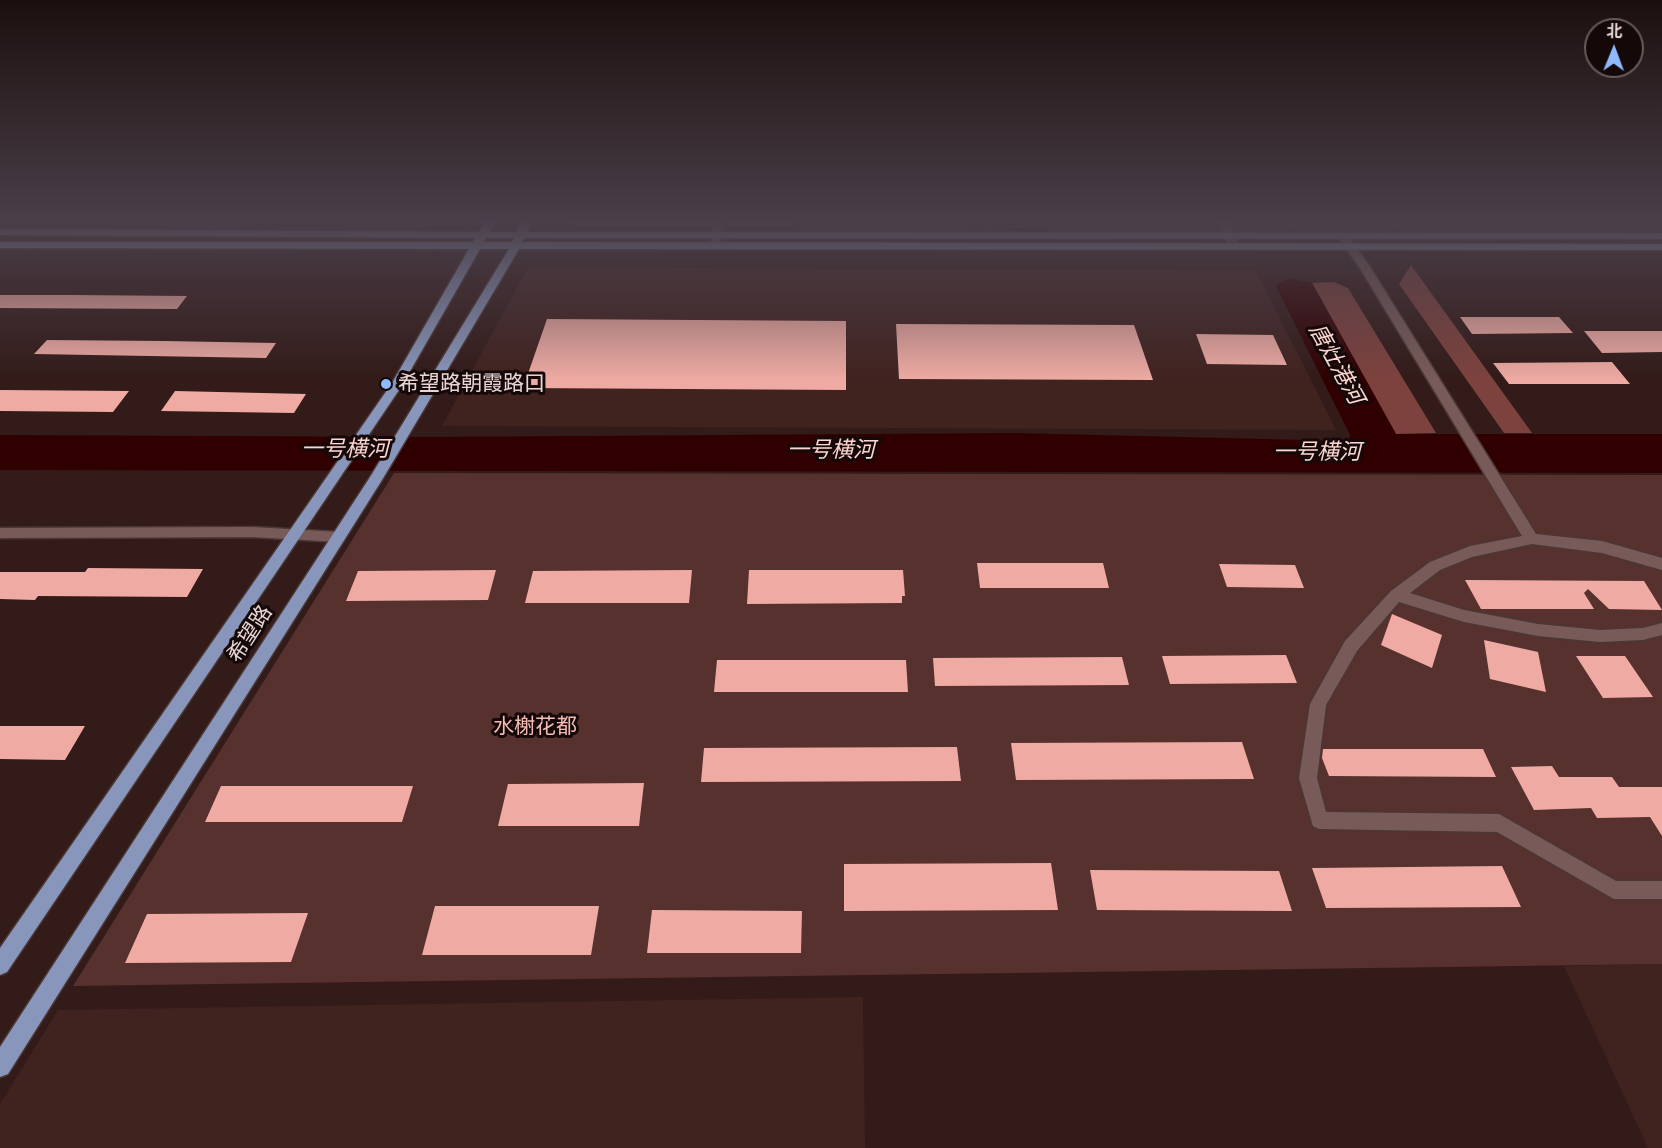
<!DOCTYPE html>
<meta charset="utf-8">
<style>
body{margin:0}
#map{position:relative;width:1662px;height:1148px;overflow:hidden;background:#331b19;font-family:Raleway,"Noto Sans SC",sans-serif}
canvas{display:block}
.north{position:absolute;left:1584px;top:18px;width:60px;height:60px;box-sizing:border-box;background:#140908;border:2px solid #685b59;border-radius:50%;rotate:1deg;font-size:16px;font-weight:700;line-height:24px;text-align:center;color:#e6d5d3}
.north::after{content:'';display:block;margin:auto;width:21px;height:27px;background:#8eb9fc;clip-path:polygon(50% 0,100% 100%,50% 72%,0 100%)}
</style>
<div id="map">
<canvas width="1662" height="1148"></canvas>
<div class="north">北</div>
</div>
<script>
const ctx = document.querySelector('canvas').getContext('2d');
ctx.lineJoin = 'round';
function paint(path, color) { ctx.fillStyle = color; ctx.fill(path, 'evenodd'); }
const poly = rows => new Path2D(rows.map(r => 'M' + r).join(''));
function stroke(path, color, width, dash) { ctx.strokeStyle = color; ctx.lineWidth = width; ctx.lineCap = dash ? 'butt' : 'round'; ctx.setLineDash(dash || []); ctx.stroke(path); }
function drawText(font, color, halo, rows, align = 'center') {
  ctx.font = font + ' Raleway,"Noto Sans SC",sans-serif'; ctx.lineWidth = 6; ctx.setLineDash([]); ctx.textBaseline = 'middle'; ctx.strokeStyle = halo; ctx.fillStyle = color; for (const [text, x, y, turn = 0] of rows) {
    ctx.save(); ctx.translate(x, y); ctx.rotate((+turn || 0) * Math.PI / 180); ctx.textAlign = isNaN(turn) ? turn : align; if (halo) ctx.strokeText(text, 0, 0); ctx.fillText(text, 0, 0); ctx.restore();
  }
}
const built = poly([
 [537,220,1662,220,1662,231,534,227],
 [528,267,1256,271,1336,430,442,426],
 [1662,964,1662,1148,1648,1148,1564,966],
 [863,997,865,1148,0,1148,0,1104,58,1010]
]);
const green = poly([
 [394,473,1662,475,1662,964,73,986]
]);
const forest = poly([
 [560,220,710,220,709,226,576,225],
 [731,220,791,220,790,227,731,226],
 [1411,265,1532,433,1504,433,1399,284],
 [1334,282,1348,288,1436,433,1396,434,1312,283]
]);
const water = poly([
 [1289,278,1312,283,1396,434,1662,434,1662,473,0,470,0,435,435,437,1013,433,1349,441,1350,435,1276,286]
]);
const building = poly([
 [0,295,75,295,187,296,177,309,0,308],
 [1460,317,1559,317,1573,333,1472,334],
 [547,319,846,321,846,390,523,388],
 [896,324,1134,325,1153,380,899,379],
 [1584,331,1662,331,1662,352,1602,353],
 [1196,334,1273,335,1287,365,1207,364],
 [47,340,165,341,276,343,266,358,34,354],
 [1612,362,1630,384,1509,384,1493,363],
 [0,390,129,391,113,412,0,411],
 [175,391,306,394,294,413,161,411],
 [977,563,1103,563,1109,588,980,588],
 [1219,564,1295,565,1304,588,1227,587],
 [88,568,203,569,187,597,38,596,35,600,0,599,0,572,85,572],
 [496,570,488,600,346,601,358,571],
 [692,570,689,603,525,603,533,571],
 [749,570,903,570,905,596,902,596,902,603,747,604],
 [1465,580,1644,581,1662,610,1609,609,1588,589,1584,593,1594,609,1481,609],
 [1392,614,1442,635,1432,668,1381,645],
 [1484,640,1538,652,1546,692,1490,679],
 [1286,655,1297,683,1170,684,1162,656],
 [1576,656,1625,656,1653,697,1603,698],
 [1122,657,1129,685,935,686,933,658],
 [717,660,906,660,908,692,714,692],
 [0,726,85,726,65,760,0,759],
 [1242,742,1254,779,1016,780,1011,743],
 [957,747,961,781,701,782,704,748],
 [1323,749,1483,749,1496,777,1329,776,1322,758],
 [1552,766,1559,777,1612,777,1619,787,1662,787,1662,836,1650,817,1597,818,1591,808,1534,810,1511,767],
 [644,783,639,826,498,826,508,784],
 [221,786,413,786,402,822,205,822],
 [1051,863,1058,910,844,911,844,864],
 [1502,866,1521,907,1326,908,1312,868],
 [1090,870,1279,871,1292,911,1097,910],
 [435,906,599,906,591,955,422,955],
 [652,910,802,911,801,953,647,953],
 [308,913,291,962,125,963,147,914]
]);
const minor = poly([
 [714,220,724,220,720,247,715,250,710,247,714,220],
 [1218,220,1228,220,1239,247,1238,249,1229,247,1218,220],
 [1339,235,1347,235,1370,267,1536,534,1602,541,1662,558,1662,570,1602,553,1532,544,1472,557,1440,570,1410,593,1464,610,1538,624,1600,630,1643,628,1662,623,1662,635,1643,640,1600,642,1538,636,1464,622,1399,602,1357,651,1326,705,1317,778,1326,812,1499,814,1616,881,1662,881,1662,899,1614,899,1497,832,1319,829,1313,826,1299,778,1310,704,1345,641,1391,591,1430,562,1470,546,1522,536,1360,268,1338,237,1339,235],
 [252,527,339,532,346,537,339,542,252,537,0,538,0,528,252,527]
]);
const major = poly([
 [486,220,496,220,490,232,517,232,522,220,532,220,527,232,1662,233,1662,239,524,238,522,242,1662,244,1662,250,519,249,382,480,8,1074,0,1077,0,1047,372,474,509,249,480,249,401,387,7,972,0,975,0,948,392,383,469,249,0,248,0,242,473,242,475,238,0,235,0,229,479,232,486,220],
 [486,238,514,238,512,242,483,242,486,238]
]);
const markers = [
 [386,384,6,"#8eb9fc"]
];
const poiNames = [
 ["希望路朝霞路口",398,384]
];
const streetNames = [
 ["希望路",250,634,-57]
];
const parkNames = [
 ["水榭花都",535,727]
];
const waterNames = [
 ["唐灶港河",1336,364,61],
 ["一号横河",345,449],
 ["一号横河",831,450],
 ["一号横河",1317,452]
];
paint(built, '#40221f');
paint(green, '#57312d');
paint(forest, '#7d423d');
paint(water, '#300001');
paint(building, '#efaba3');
stroke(minor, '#4b3736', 3);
stroke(major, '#4b3736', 3);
paint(minor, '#785b58');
paint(major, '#8996bb');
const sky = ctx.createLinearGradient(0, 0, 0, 381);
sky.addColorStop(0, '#1c0f0e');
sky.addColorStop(0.58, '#4a3f49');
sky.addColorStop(1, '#4a3f4900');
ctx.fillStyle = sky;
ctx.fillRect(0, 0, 1662, 381);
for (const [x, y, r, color] of markers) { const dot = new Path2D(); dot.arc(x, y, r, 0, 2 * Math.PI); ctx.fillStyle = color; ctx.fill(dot); stroke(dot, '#140908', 2); }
drawText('21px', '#e6d5d3', '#140908', poiNames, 'left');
drawText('21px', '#e6d5d3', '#140908', streetNames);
drawText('21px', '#f4bbb4', '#140908', parkNames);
drawText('italic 22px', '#fdd6d1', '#140908', waterNames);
</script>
